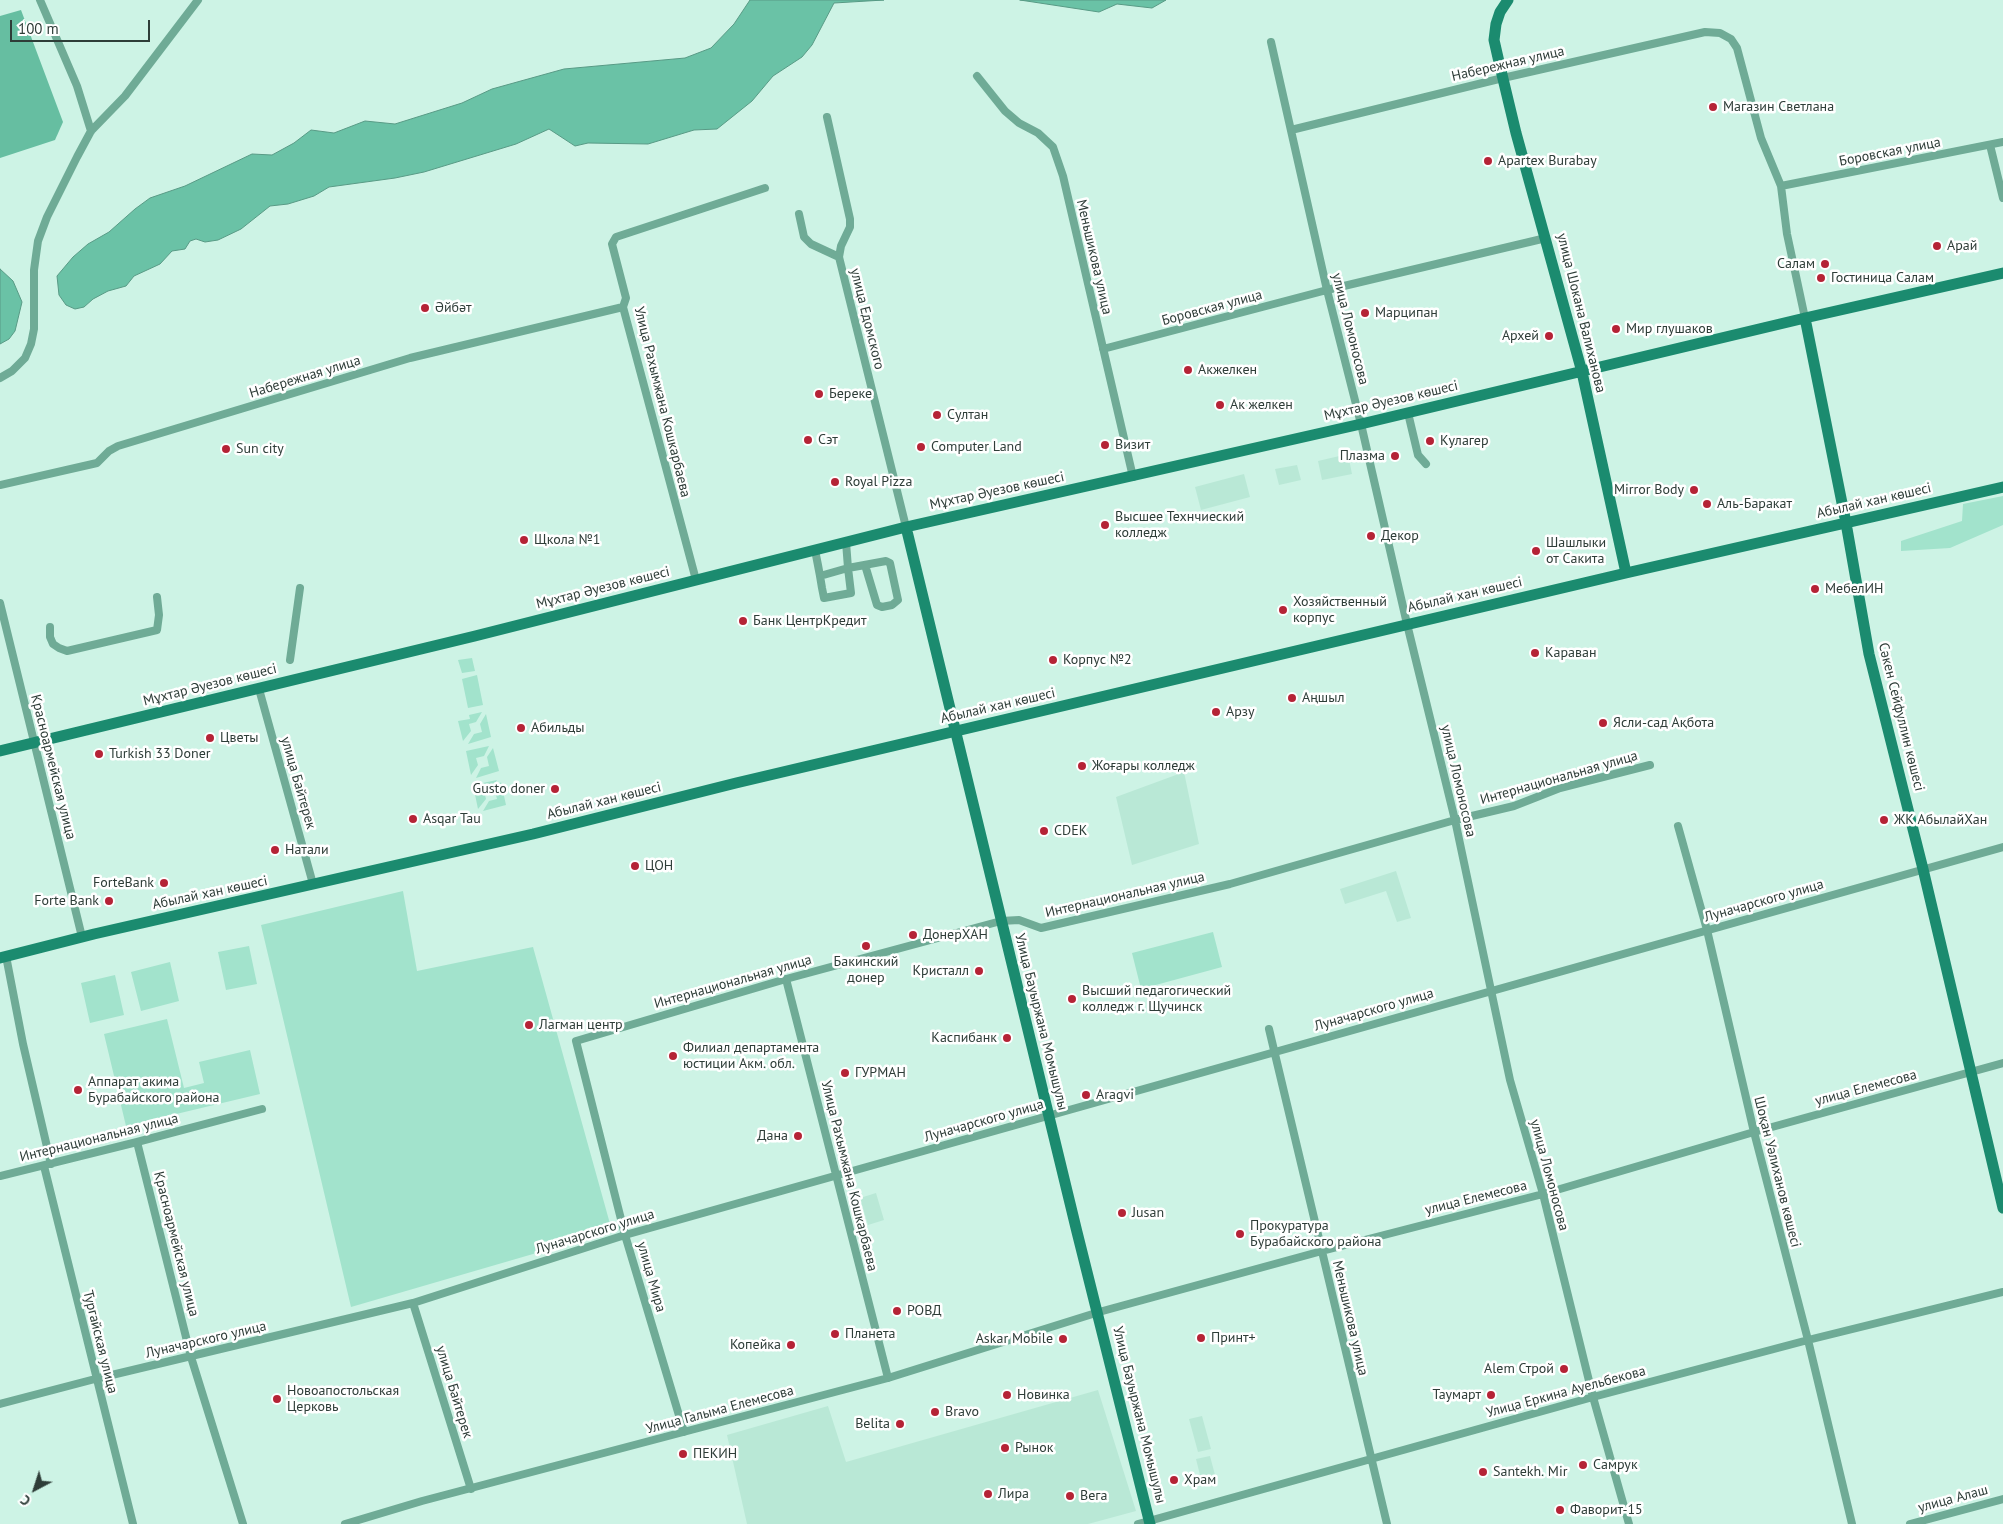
<!DOCTYPE html>
<meta charset="utf-8">
<style>
body{margin:0}
#map{position:relative;width:2003px;height:1524px;overflow:hidden;background:#cdf3e5;font-family:"PT Sans",sans-serif}
canvas{display:block}
.north{position:absolute;left:10px;top:1464px;width:50px;height:50px;-webkit-text-stroke:4px #fff;paint-order:stroke;rotate:220deg;font-size:14px;font-weight:700;line-height:20px;text-align:center;color:#2e3d38}
.north::after{content:'';display:block;margin:auto;width:18px;height:22px;background:#2e3d38;clip-path:polygon(50% 0,100% 100%,50% 72%,0 100%)}
.scale{position:absolute;left:10px;top:20px;width:140px;height:22px;box-sizing:border-box;border:2px solid #2e3d38;border-top:0;padding-left:6px;font-size:15px;line-height:18px;white-space:nowrap;color:#2e3d38;-webkit-text-stroke:4px #fff;paint-order:stroke}
</style>
<div id="map">
<canvas width="2003" height="1524"></canvas>
<div class="north">С</div>
<div class="scale">100 m</div>
</div>
<script>
const ctx = document.querySelector('canvas').getContext('2d');
ctx.lineJoin = 'round';
function paint(path, color) { ctx.fillStyle = color; ctx.fill(path, 'evenodd'); }
const poly = rows => new Path2D(rows.map(r => 'M' + r).join(''));
function stroke(path, color, width, dash) { ctx.strokeStyle = color; ctx.lineWidth = width; ctx.lineCap = dash ? 'butt' : 'round'; ctx.setLineDash(dash || []); ctx.stroke(path); }
function drawText(font, color, halo, rows, align = 'center') {
  ctx.font = font + ' "PT Sans",sans-serif'; ctx.lineWidth = 5; ctx.setLineDash([]); ctx.textBaseline = 'middle'; ctx.strokeStyle = halo; ctx.fillStyle = color; for (const [text, x, y, turn = 0] of rows) {
    ctx.save(); ctx.translate(x, y); ctx.rotate((+turn || 0) * Math.PI / 180); ctx.textAlign = isNaN(turn) ? turn : align; if (halo) ctx.strokeText(text, 0, 0); ctx.fillText(text, 0, 0); ctx.restore();
  }
}
const built = poly([
 [1348,454,1352,474,1322,480,1318,461],
 [1297,465,1301,480,1279,485,1275,469],
 [1244,474,1250,497,1201,510,1195,487],
 [1184,772,1199,844,1132,865,1116,797],
 [1396,871,1411,918,1397,922,1386,891,1345,904,1340,889],
 [876,1193,884,1220,868,1225,860,1198],
 [1098,1390,1136,1511,1088,1524,747,1524,727,1435,828,1406,846,1462],
 [1202,1416,1211,1449,1198,1452,1189,1419],
 [1210,1456,1215,1475,1201,1479,1196,1459]
]);
const green = poly([
 [2003,496,2003,525,1950,548,1901,551,1901,541,1962,521,1963,504],
 [472,658,475,671,462,673,458,660],
 [477,675,483,705,468,708,462,679],
 [482,712,476,722,469,724,471,731,463,741,458,721,470,719,469,715],
 [486,714,491,737,468,744,474,734,482,732,480,724],
 [489,746,484,756,476,758,478,765,471,775,466,751],
 [493,748,499,771,476,778,481,768,489,766,487,757],
 [497,780,491,789,484,791,486,799,478,809,473,785],
 [501,782,506,805,483,811,489,801,497,799,495,791],
 [403,891,417,971,533,947,612,1231,351,1307,261,925],
 [1213,932,1222,967,1141,989,1132,953],
 [249,946,257,984,226,990,218,952],
 [170,962,179,1001,141,1011,131,972],
 [115,975,124,1015,90,1023,81,983],
 [167,1019,184,1088,204,1083,199,1062,250,1050,260,1094,126,1126,104,1034]
]);
const forest = poly([
 [21,10,63,122,55,140,0,158,0,16]
]);
const water = poly([
 [750,0,884,0,834,3,812,45,802,57,773,76,752,101,717,129,694,130,648,144,588,143,575,146,549,129,516,144,424,172,395,178,329,187,314,196,288,204,270,206,241,229,218,240,205,242,196,239,190,241,185,249,172,251,160,264,134,276,126,286,108,291,93,299,84,307,75,309,66,305,59,295,57,276,73,257,88,244,109,232,135,209,150,198,185,186,252,154,272,155,294,143,311,130,334,133,365,121,395,124,462,103,492,89,564,69,685,58,711,48,734,24,750,0],
 [1020,0,1166,0,1152,8,1117,4,1099,12,1020,0],
 [0,269,13,281,22,302,15,331,9,339,0,344,0,269]
]);
const street = poly([
 [40,0,77,86,91,131],
 [1271,42,1327,290,1361,424,1407,624,1455,820,1510,1080,1543,1194,1593,1397,1629,1524],
 [977,76,1005,111,1019,123,1038,133,1053,147,1063,176,1133,477],
 [827,117,850,219,850,227,841,246,839,257,906,527],
 [1291,130,1503,78,1705,32,1720,33,1731,39,1737,48,1761,138,1781,186,1787,234,1805,318],
 [1990,145,2003,198],
 [1781,186,2003,142],
 [799,214,804,237,811,244,839,257],
 [1103,349,1327,290,1546,238],
 [0,378,12,371,25,358,31,344,34,329,34,270,38,241,47,217,77,157,91,131,125,96,198,0],
 [1408,413,1418,455,1426,464],
 [0,485,97,463,109,451,118,446,410,358,623,307],
 [846,542,848,568,865,565,877,605,882,607,892,605,898,600,890,563,886,561,848,568,820,576,818,565,815,550,820,576,822,588,824,598,851,593,848,568,846,542],
 [696,580,623,307,626,298,612,244,616,237,765,188],
 [0,603,82,937],
 [50,627,50,637,53,644,59,648,67,651,157,630,159,615,157,597],
 [290,660,300,588],
 [259,689,313,884],
 [1678,826,1707,930,1754,1132,1808,1340,1852,1524],
 [6,956,23,1044,51,1164],
 [786,979,888,1378],
 [1269,1029,1387,1524],
 [137,1142,191,1357,243,1524],
 [44,1166,133,1524],
 [0,1176,137,1142,262,1109],
 [413,1303,471,1489],
 [0,1404,95,1379,413,1303,625,1235,2003,847],
 [684,1432,625,1235,576,1041,786,979,1001,921,1019,920,1041,928,1230,884,1455,820,1514,806,1560,788,1650,765],
 [345,1524,422,1501,888,1378,1099,1312,1322,1251,1543,1194,1754,1132,2003,1063],
 [1138,1524,1593,1397,1808,1340,2003,1292],
 [1910,1524,2003,1499]
]);
const secondary = poly([
 [1508,0,1500,12,1496,24,1494,40,1499,62,1516,133,1582,372,1626,573],
 [1805,318,1846,523,1869,654,1923,869,2003,1208],
 [906,527,1077,1232,1150,1524],
 [0,751,475,636,906,527,1361,424,1805,318,2003,273],
 [0,958,94,934,533,834,736,783,1626,573,2003,487]
]);
const markers = [
 [1713,107,5,"#b52336"],
 [1488,161,5,"#b52336"],
 [1937,246,5,"#b52336"],
 [1825,264,5,"#b52336"],
 [1821,278,5,"#b52336"],
 [425,308,5,"#b52336"],
 [1365,313,5,"#b52336"],
 [1616,329,5,"#b52336"],
 [1549,336,5,"#b52336"],
 [1188,370,5,"#b52336"],
 [819,394,5,"#b52336"],
 [1220,405,5,"#b52336"],
 [937,415,5,"#b52336"],
 [808,440,5,"#b52336"],
 [1430,441,5,"#b52336"],
 [1105,445,5,"#b52336"],
 [921,447,5,"#b52336"],
 [226,449,5,"#b52336"],
 [1395,456,5,"#b52336"],
 [835,482,5,"#b52336"],
 [1694,490,5,"#b52336"],
 [1707,504,5,"#b52336"],
 [1105,525,5,"#b52336"],
 [1371,536,5,"#b52336"],
 [524,540,5,"#b52336"],
 [1536,551,5,"#b52336"],
 [1815,589,5,"#b52336"],
 [1283,610,5,"#b52336"],
 [743,621,5,"#b52336"],
 [1535,653,5,"#b52336"],
 [1053,660,5,"#b52336"],
 [1292,698,5,"#b52336"],
 [1216,712,5,"#b52336"],
 [1603,723,5,"#b52336"],
 [521,728,5,"#b52336"],
 [210,738,5,"#b52336"],
 [99,754,5,"#b52336"],
 [1082,766,5,"#b52336"],
 [555,789,5,"#b52336"],
 [413,819,5,"#b52336"],
 [1884,820,5,"#b52336"],
 [1044,831,5,"#b52336"],
 [275,850,5,"#b52336"],
 [635,866,5,"#b52336"],
 [164,883,5,"#b52336"],
 [109,901,5,"#b52336"],
 [913,935,5,"#b52336"],
 [866,946,5,"#b52336"],
 [979,971,5,"#b52336"],
 [1072,999,5,"#b52336"],
 [529,1025,5,"#b52336"],
 [1007,1038,5,"#b52336"],
 [673,1056,5,"#b52336"],
 [845,1073,5,"#b52336"],
 [78,1090,5,"#b52336"],
 [1086,1095,5,"#b52336"],
 [798,1136,5,"#b52336"],
 [1122,1213,5,"#b52336"],
 [1240,1234,5,"#b52336"],
 [897,1311,5,"#b52336"],
 [835,1334,5,"#b52336"],
 [1201,1338,5,"#b52336"],
 [1063,1339,5,"#b52336"],
 [791,1345,5,"#b52336"],
 [1564,1369,5,"#b52336"],
 [1007,1395,5,"#b52336"],
 [1491,1395,5,"#b52336"],
 [277,1399,5,"#b52336"],
 [935,1412,5,"#b52336"],
 [900,1424,5,"#b52336"],
 [1005,1448,5,"#b52336"],
 [683,1454,5,"#b52336"],
 [1583,1465,5,"#b52336"],
 [1483,1472,5,"#b52336"],
 [1174,1480,5,"#b52336"],
 [988,1494,5,"#b52336"],
 [1070,1496,5,"#b52336"],
 [1560,1510,5,"#b52336"]
];
const streetNames = [
 ["Набережная улица",1508,64,-13],
 ["Боровская улица",1890,152,-11],
 ["Меньшикова улица",1094,257,77],
 ["Боровская улица",1212,308,-15],
 ["улица Шокана Валиханова",1581,313,76],
 ["улица Едомского",867,319,76],
 ["улица Ломоносова",1350,329,76],
 ["Набережная улица",305,377,-17],
 ["Мұхтар Әуезов көшесі",1391,401,-13],
 ["Улица Рахымжана Кошкарбаева",662,402,76],
 ["Мұхтар Әуезов көшесі",997,491,-12],
 ["Абылай хан көшесі",1874,501,-13],
 ["Мұхтар Әуезов көшесі",603,588,-14],
 ["Абылай хан көшесі",1465,595,-13],
 ["Мұхтар Әуезов көшесі",210,685,-14],
 ["Абылай хан көшесі",998,706,-13],
 ["Сәкен Сейфуллин көшесі",1901,717,76],
 ["Красноармейская улица",53,767,76],
 ["Интернациональная улица",1559,778,-16],
 ["улица Ломоносова",1458,781,77],
 ["улица Байтерек",298,783,74],
 ["Абылай хан көшесі",604,801,-14],
 ["Абылай хан көшесі",210,893,-12],
 ["Интернациональная улица",1125,895,-13],
 ["Луначарского улица",1764,901,-16],
 ["Интернациональная улица",733,982,-16],
 ["Луначарского улица",1374,1010,-16],
 ["Улица Бауыржана Момышулы",1041,1022,76],
 ["улица Елемесова",1866,1088,-15],
 ["Луначарского улица",984,1121,-16],
 ["Интернациональная улица",99,1138,-14],
 ["Шоқан Уәлиханов көшесі",1777,1172,76],
 ["улица Ломоносова",1549,1175,75],
 ["Улица Рахымжана Кошкарбаева",849,1176,76],
 ["улица Елемесова",1476,1198,-14],
 ["Луначарского улица",595,1232,-17],
 ["Красноармейская улица",176,1244,76],
 ["улица Мира",651,1277,74],
 ["Меньшикова улица",1350,1318,77],
 ["Луначарского улица",206,1340,-13],
 ["Тургайская улица",100,1342,76],
 ["улица Байтерек",454,1392,73],
 ["Улица Еркина Ауельбекова",1566,1392,-15],
 ["Улица Галыма Елемесова",720,1410,-15],
 ["Улица Бауыржана Момышулы",1139,1415,76],
 ["улица Алаш",1953,1499,-15]
];
const poiNames = [
 ["Магазин Светлана",1723,107],
 ["Apartex Burabay",1498,161],
 ["Арай",1947,246],
 ["Салам",1815,264,"right"],
 ["Гостиница Салам",1831,278],
 ["Әйбәт",435,308],
 ["Марципан",1375,313],
 ["Мир глушаков",1626,329],
 ["Архей",1539,336,"right"],
 ["Акжелкен",1198,370],
 ["Береке",829,394],
 ["Ак желкен",1230,405],
 ["Султан",947,415],
 ["Сэт",818,440],
 ["Кулагер",1440,441],
 ["Визит",1115,445],
 ["Computer Land",931,447],
 ["Sun city",236,449],
 ["Плазма",1385,456,"right"],
 ["Royal Pizza",845,482],
 ["Mirror Body",1684,490,"right"],
 ["Аль-Баракат",1717,504],
 ["Высшее Технчиеский",1115,517],
 ["колледж",1115,533],
 ["Декор",1381,536],
 ["Щкола №1",534,540],
 ["Шашлыки",1546,543],
 ["от Сакита",1546,559],
 ["МебелИН",1825,589],
 ["Хозяйственный",1293,602],
 ["корпус",1293,618],
 ["Банк ЦентрКредит",753,621],
 ["Караван",1545,653],
 ["Корпус №2",1063,660],
 ["Аңшыл",1302,698],
 ["Арзу",1226,712],
 ["Ясли-сад Ақбота",1613,723],
 ["Абильды",531,728],
 ["Цветы",220,738],
 ["Turkish 33 Doner",109,754],
 ["Жоғары колледж",1092,766],
 ["Gusto doner",545,789,"right"],
 ["Asqar Tau",423,819],
 ["ЖК АбылайХан",1894,820],
 ["CDEK",1054,831],
 ["Натали",285,850],
 ["ЦОН",645,866],
 ["ForteBank",154,883,"right"],
 ["Forte Bank",99,901,"right"],
 ["ДонерХАН",923,935],
 ["Бакинский",866,962,"center"],
 ["донер",866,978,"center"],
 ["Кристалл",969,971,"right"],
 ["Высший педагогический",1082,991],
 ["колледж г. Щучинск",1082,1007],
 ["Лагман центр",539,1025],
 ["Каспибанк",997,1038,"right"],
 ["Филиал департамента",683,1048],
 ["юстиции Акм. обл.",683,1064],
 ["ГУРМАН",855,1073],
 ["Аппарат акима",88,1082],
 ["Бурабайского района",88,1098],
 ["Aragvi",1096,1095],
 ["Дана",788,1136,"right"],
 ["Jusan",1132,1213],
 ["Прокуратура",1250,1226],
 ["Бурабайского района",1250,1242],
 ["РОВД",907,1311],
 ["Планета",845,1334],
 ["Принт+",1211,1338],
 ["Askar Mobile",1053,1339,"right"],
 ["Копейка",781,1345,"right"],
 ["Alem Строй",1554,1369,"right"],
 ["Новоапостольская",287,1391],
 ["Церковь",287,1407],
 ["Новинка",1017,1395],
 ["Таумарт",1481,1395,"right"],
 ["Bravo",945,1412],
 ["Belita",890,1424,"right"],
 ["Рынок",1015,1448],
 ["ПЕКИН",693,1454],
 ["Самрук",1593,1465],
 ["Santekh. Mir",1493,1472],
 ["Храм",1184,1480],
 ["Лира",998,1494],
 ["Вега",1080,1496],
 ["Фаворит-15",1570,1510]
];
paint(built, '#b9e8d6');
paint(green, '#a2e3cc');
paint(forest, '#66bea1');
paint(water, '#6ac2a6');
stroke(water, '#589a85', 1);
stroke(street, '#6fab96', 8);
stroke(secondary, '#1b8b6f', 11);
for (const [x, y, r, color] of markers) { const dot = new Path2D(); dot.arc(x, y, r, 0, 2 * Math.PI); ctx.fillStyle = color; ctx.fill(dot); stroke(dot, '#fff', 2); }
drawText('14px', '#2e3d38', '#fff', streetNames);
drawText('14px', '#2e3d38', '#fff', poiNames, 'left');
</script>
